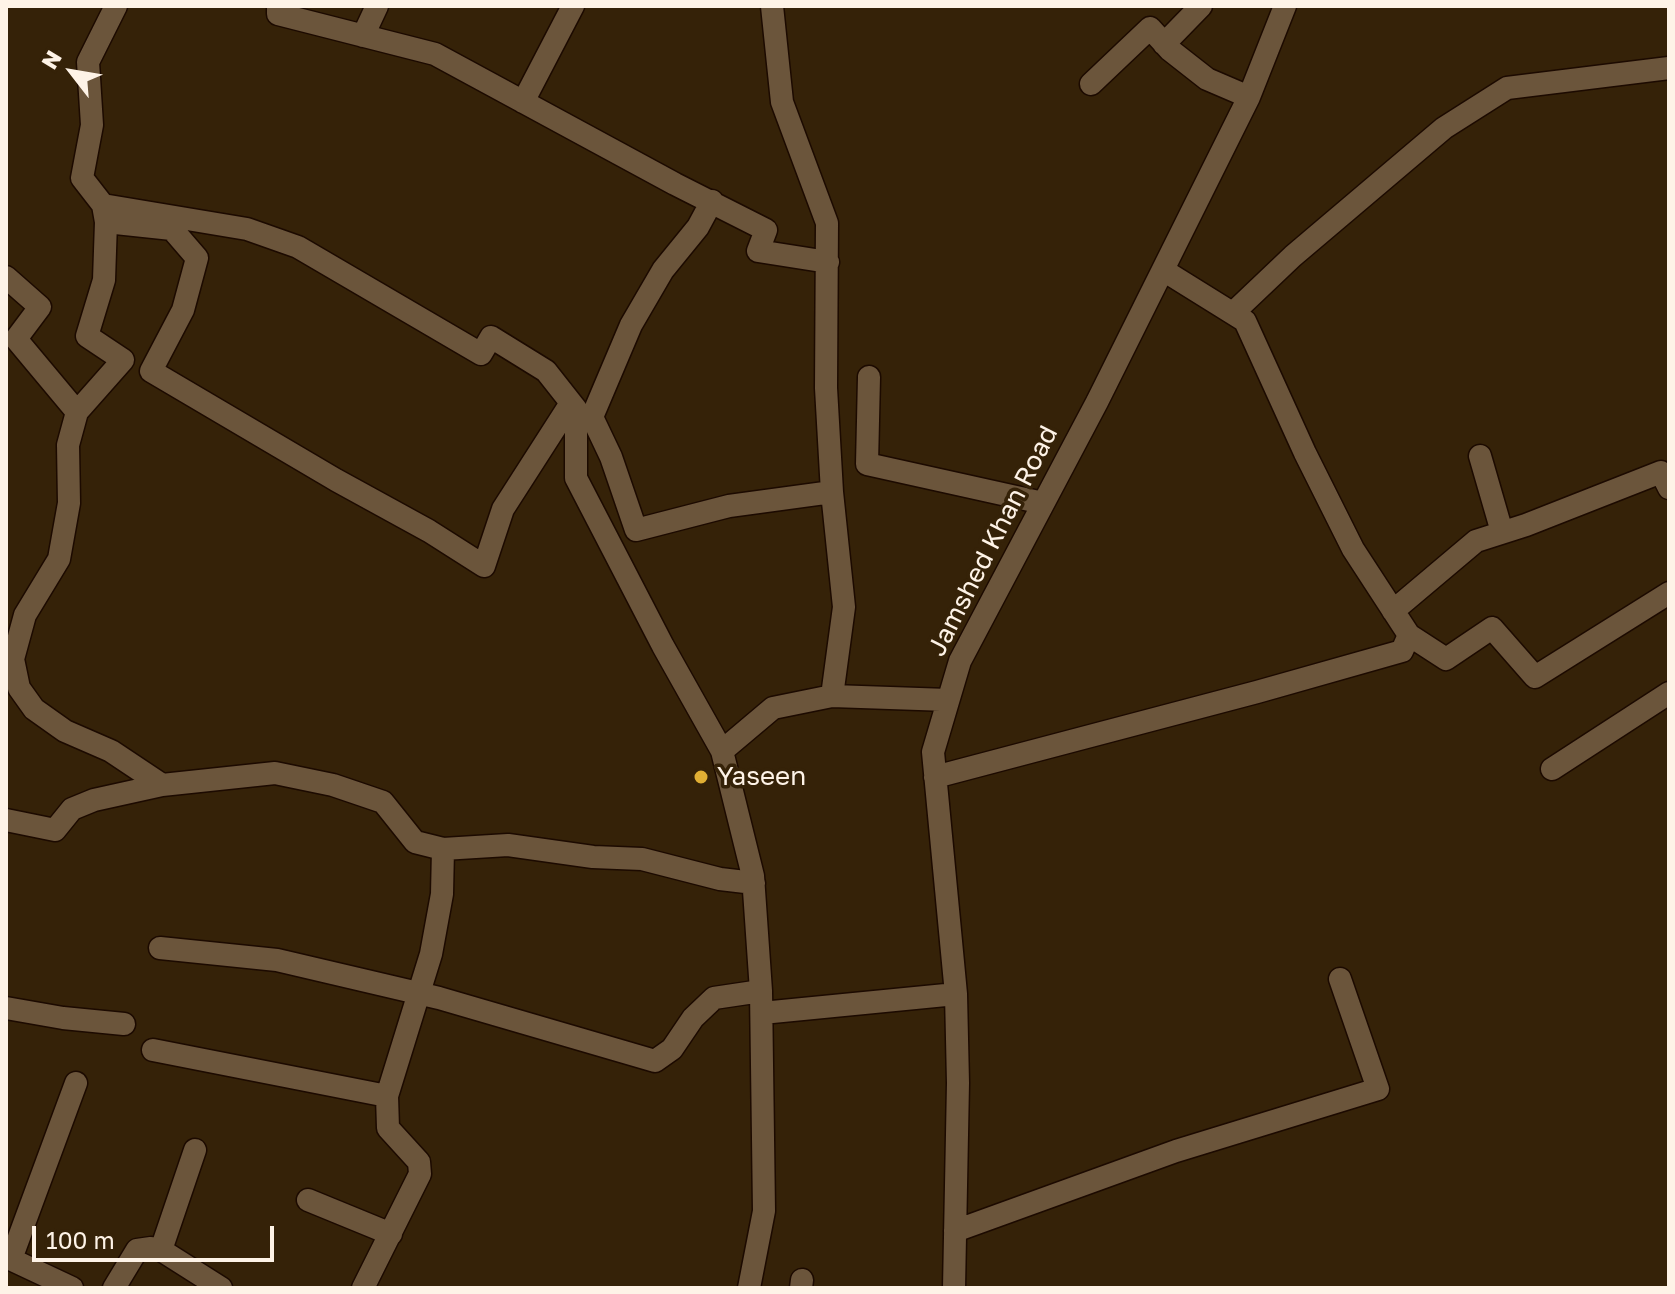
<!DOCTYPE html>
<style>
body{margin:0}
#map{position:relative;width:1675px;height:1294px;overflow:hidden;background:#352208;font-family:"Golos Text",sans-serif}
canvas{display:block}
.frame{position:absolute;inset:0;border:8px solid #fef3e7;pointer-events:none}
.north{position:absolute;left:32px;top:32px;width:80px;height:80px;-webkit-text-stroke:6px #352208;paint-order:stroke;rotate:301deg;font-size:22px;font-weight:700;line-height:32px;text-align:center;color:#fef3e7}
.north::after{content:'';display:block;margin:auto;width:28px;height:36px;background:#fef3e7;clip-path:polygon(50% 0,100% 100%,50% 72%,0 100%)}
.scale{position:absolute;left:32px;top:1226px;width:242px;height:36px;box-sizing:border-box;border:4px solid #fef3e7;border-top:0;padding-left:10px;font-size:24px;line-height:28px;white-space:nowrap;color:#fef3e7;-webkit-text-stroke:6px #352208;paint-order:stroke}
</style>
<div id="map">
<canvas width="1675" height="1294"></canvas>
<div class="frame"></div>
<div class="north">N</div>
<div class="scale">100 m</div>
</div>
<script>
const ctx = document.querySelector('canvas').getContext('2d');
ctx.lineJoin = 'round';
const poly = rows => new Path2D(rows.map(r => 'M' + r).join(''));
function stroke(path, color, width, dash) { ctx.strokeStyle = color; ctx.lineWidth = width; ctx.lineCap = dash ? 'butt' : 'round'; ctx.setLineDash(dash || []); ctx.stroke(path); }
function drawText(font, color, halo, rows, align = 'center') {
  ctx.font = font + ' "Golos Text",sans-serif'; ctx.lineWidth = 7; ctx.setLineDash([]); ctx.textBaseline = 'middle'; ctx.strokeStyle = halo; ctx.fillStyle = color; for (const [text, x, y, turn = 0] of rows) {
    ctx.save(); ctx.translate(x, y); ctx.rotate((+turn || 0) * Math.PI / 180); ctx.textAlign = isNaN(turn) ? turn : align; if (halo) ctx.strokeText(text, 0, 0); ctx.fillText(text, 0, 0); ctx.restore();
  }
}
const minor = poly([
 [116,6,88,62,92,125,82,178,103,205,247,229,298,247,481,354,491,337,546,371,576,409,576,478,663,646,722,751],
 [278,6,278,14,435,54,675,184,766,230,758,251,828,262],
 [772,6,782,102,827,223,826,388,832,492,844,607,832,696],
 [363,36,377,6],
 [1164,44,1201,6],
 [1091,84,1150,28,1170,50,1207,79,1249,97],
 [523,102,573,6],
 [712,201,698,227,663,270,631,325,592,417,611,457,636,530,729,506,832,492],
 [103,205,106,222,172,229,197,258,183,310,151,371,336,480,429,531,484,566,503,509,571,403],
 [6,277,40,307,16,339,77,412,68,445,69,503,59,559,25,615,13,659,19,688,34,709,65,731,111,751,162,785],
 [1233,313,1293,256,1444,128,1507,88,1669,68],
 [869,377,867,464,1043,503],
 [77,412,123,360,87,336,104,280,106,222],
 [1480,456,1502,532],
 [1393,611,1476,541,1526,525,1661,472,1669,488],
 [1409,635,1446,659,1492,628,1535,677,1669,593],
 [1552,769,1669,693],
 [935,777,1257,692,1402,651,1409,635,1353,549,1305,453,1245,321,1163,270],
 [6,820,55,830,72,809,94,800,162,785,275,773,333,785,383,802,415,842,443,849,508,845,593,857,642,859,720,879,754,883],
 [160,948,277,960,439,998,655,1061,672,1049,693,1018,714,998,761,991,753,876,722,751,773,708,832,696,948,700],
 [6,1008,63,1018,124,1024],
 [762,1013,956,994],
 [153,1050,387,1096],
 [308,1200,391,1234],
 [955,1231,1176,1151,1378,1089,1340,979],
 [161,1250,195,1150],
 [6,1257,72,1288],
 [11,1259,76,1083],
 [114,1288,137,1250,151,1248,161,1250,221,1288],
 [363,1288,420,1174,419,1162,388,1128,387,1096,431,954,442,894,443,849],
 [749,1288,764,1211,761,991],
 [801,1288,802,1280],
 [954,1288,958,1083,956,994,933,752,960,661,1097,402,1249,97,1285,6]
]);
const markers = [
 [701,777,8,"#e1af34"]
];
const streetNames = [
 ["Jamshed Khan Road",993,541,-63]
];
const poiNames = [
 ["Yaseen",717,777]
];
stroke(minor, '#1c0a00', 25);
stroke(minor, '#6b553b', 22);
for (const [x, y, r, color] of markers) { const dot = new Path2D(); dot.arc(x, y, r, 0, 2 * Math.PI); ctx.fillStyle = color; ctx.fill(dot); stroke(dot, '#352208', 3); }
drawText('26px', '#fef3e7', '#352208', streetNames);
drawText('26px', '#fef3e7', '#352208', poiNames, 'left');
</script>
